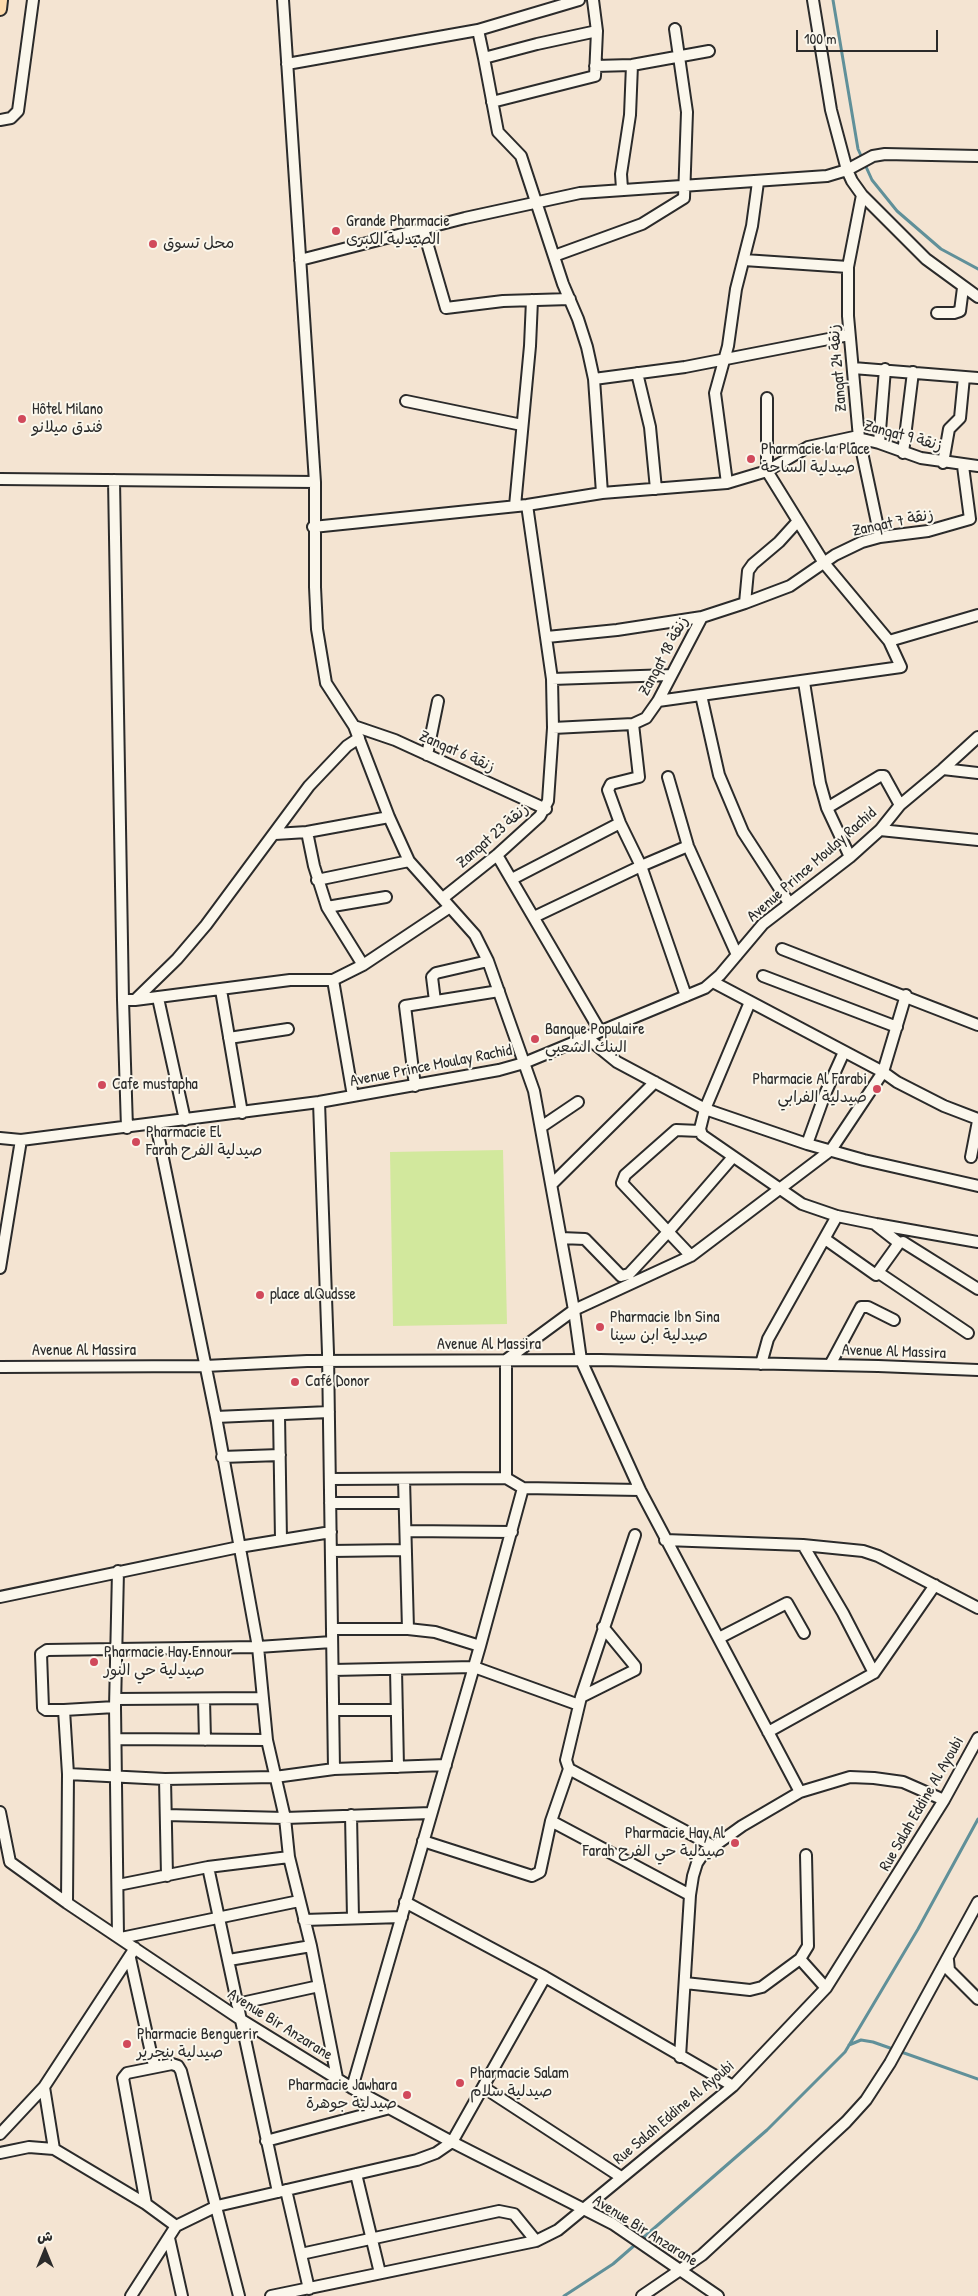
<!DOCTYPE html>
<meta charset="utf-8">
<style>
body{margin:0}
#map{position:relative;width:978px;height:2296px;overflow:hidden;background:#f4e4d2;font-family:"Patrick Hand","Playpen Sans Arabic",sans-serif}
canvas{display:block}
.north{position:absolute;left:20px;top:2226px;width:50px;height:50px;-webkit-text-stroke:4px #fbf7ec;paint-order:stroke;rotate:0deg;font-size:14px;font-weight:700;line-height:20px;text-align:center;color:#2b2b2b}
.north::after{content:'';display:block;margin:auto;width:18px;height:22px;background:#2b2b2b;clip-path:polygon(50% 0,100% 100%,50% 72%,0 100%)}
.scale{position:absolute;left:796px;top:30px;width:142px;height:22px;box-sizing:border-box;border:2px solid #2b2b2b;border-top:0;padding-left:6px;font-size:15px;line-height:18px;white-space:nowrap;color:#2b2b2b;-webkit-text-stroke:4px #fbf7ec;paint-order:stroke}
</style>
<div id="map">
<canvas width="978" height="2296"></canvas>
<div class="north">ش</div>
<div class="scale">100 m</div>
</div>
<script>
const ctx = document.querySelector('canvas').getContext('2d');
ctx.lineJoin = 'round';
function paint(path, color) { ctx.fillStyle = color; ctx.fill(path, 'evenodd'); }
const poly = rows => new Path2D(rows.map(r => 'M' + r).join(''));
function stroke(path, color, width, dash) { ctx.strokeStyle = color; ctx.lineWidth = width; ctx.lineCap = dash ? 'butt' : 'round'; ctx.setLineDash(dash || []); ctx.stroke(path); }
function drawText(font, color, halo, rows, align = 'center') {
  ctx.font = font + ' "Patrick Hand","Playpen Sans Arabic",sans-serif'; ctx.lineWidth = 4; ctx.setLineDash([]); ctx.textBaseline = 'middle'; ctx.strokeStyle = halo; ctx.fillStyle = color; for (const [text, x, y, turn = 0] of rows) {
    ctx.save(); ctx.translate(x, y); ctx.rotate((+turn || 0) * Math.PI / 180); ctx.textAlign = isNaN(turn) ? turn : align; if (halo) ctx.strokeText(text, 0, 0); ctx.fillText(text, 0, 0); ctx.restore();
  }
}
const green = poly([
 [503,1150,507,1324,393,1326,390,1152]
]);
const stream = poly([
 [833,0,858,149,872,180,897,211,941,249,978,269],
 [849,2045,861,2040,873,2042,978,2079],
 [564,2296,613,2264,767,2130,845,2052,918,1929,978,1819]
]);
const minor = poly([
 [283,0,315,482,315,587,317,629,326,683,354,726,389,817,409,861,475,935,488,961,534,1091,574,1310,581,1360,640,1490,800,1792],
 [813,0,831,110,847,170,852,181,862,195,926,259,978,297],
 [597,31,537,44,484,58,498,132,521,156,563,284,578,319,587,347,594,379,602,493],
 [484,58,478,30,579,0],
 [287,64,478,30],
 [595,66,632,65,709,51],
 [492,102,595,76,597,31,593,0],
 [0,120,11,118,18,111,33,0],
 [622,189,621,174,630,115,632,65],
 [862,195,848,267,848,316,859,438,880,537],
 [423,229,446,308,503,301,570,299],
 [554,256,642,224,684,198,687,112,675,29],
 [300,260,465,218,580,193,827,176,847,170,873,156,885,154,978,156],
 [744,260,848,267],
 [937,313,954,313,960,311,963,288],
 [853,368,978,378],
 [637,373,650,427,656,489],
 [594,379,685,367,849,335],
 [406,401,522,425],
 [879,443,885,369],
 [903,453,913,372],
 [943,463,949,429,960,418,964,377],
 [0,479,315,482],
 [114,480,123,1000,127,1128],
 [727,483,715,393,728,346,736,289,752,226,758,182],
 [515,506,530,346,532,300],
 [313,527,527,505,602,493,727,483,767,471,808,447,854,437,879,443,921,458,978,466],
 [745,603,790,586,835,555,862,542,880,537,928,531,970,519,963,466],
 [547,637,617,630,702,617],
 [889,641,978,615],
 [552,679,670,675],
 [804,682,820,783,827,808,850,857],
 [701,695,719,775,743,832,789,903],
 [658,701,901,667,889,641,824,563,767,471,767,398],
 [633,724,639,777,611,784,608,790,620,823,641,866,686,996],
 [354,726,395,740,546,809],
 [553,728,633,724,646,718,658,701,702,617,745,603,748,571,753,564,779,542,798,521],
 [427,755,438,701],
 [943,769,978,737],
 [668,777,688,846,737,955],
 [827,808,880,776,884,776,900,805],
 [880,830,978,840],
 [307,832,314,866,327,907,363,965],
 [275,834,307,832,389,817],
 [497,855,600,1031],
 [512,879,620,823],
 [317,880,409,861],
 [443,898,497,855,540,816,548,801,553,728,552,679,527,505],
 [327,907,386,897],
 [534,917,641,866,688,846],
 [782,949,978,1025],
 [763,976,897,1027],
 [333,980,353,1096],
 [713,982,883,1072,897,1082,944,1106,978,1119],
 [221,990,242,1113],
 [158,998,185,1120],
 [123,1000,135,1000,177,959,206,925,309,786,347,746,359,738],
 [135,1000,290,980,333,980,363,965,450,907],
 [435,1001,432,977,436,973,488,961],
 [750,1002,705,1109,700,1129,702,1135,802,1204,837,1216,876,1224,978,1242],
 [585,1036,617,1062,705,1109,807,1144,864,1160,978,1186],
 [229,1038,288,1029],
 [415,1086,405,1006,499,991],
 [319,1102,328,1353,334,1769],
 [156,1124,216,1417,258,1647,267,1740,285,1818,289,1857,311,1946,337,2078],
 [541,1127,578,1102],
 [0,1138,21,1140,319,1102,499,1070,524,1063,705,988,720,975,763,924,850,857,880,830,900,805,943,769,978,773],
 [807,1144,825,1094,844,1052],
 [971,1157,978,1121],
 [552,1184,655,1082],
 [876,1225,899,1243],
 [561,1238,585,1239,621,1276,629,1274,668,1232,733,1157],
 [825,1239,876,1275,899,1243,903,1242,978,1289],
 [691,1256,622,1183,625,1175,676,1130,700,1131],
 [0,1268,21,1140],
 [879,1273,968,1333],
 [761,1364,768,1339,837,1216],
 [830,1365,861,1307,868,1307,894,1320],
 [0,1367,205,1366,307,1361,600,1360,878,1366,978,1370],
 [279,1415,281,1540],
 [216,1417,329,1412],
 [222,1457,280,1455],
 [506,1478,506,1360,574,1310,691,1256,831,1150,883,1072,906,995],
 [330,1479,506,1478,523,1488,640,1490],
 [404,1479,408,1629],
 [330,1503,404,1503],
 [406,1531,512,1532],
 [665,1540,803,1545,863,1551,878,1556,978,1608],
 [803,1545,843,1613,874,1673],
 [331,1551,406,1550],
 [118,1571,115,1707,118,1936],
 [0,1597,239,1547,331,1532],
 [332,1629,408,1629,435,1632,480,1646],
 [719,1638,787,1603,804,1633],
 [396,1669,398,1767],
 [333,1670,474,1667,579,1705],
 [581,1697,635,1670,635,1666,603,1627],
 [116,1699,262,1698],
 [204,1699,205,1740],
 [115,1707,64,1710,46,1710,43,1708,41,1654,47,1650,258,1647,332,1642],
 [64,1710,68,1774,67,1903],
 [334,1710,397,1710],
 [768,1732,874,1673,935,1585],
 [117,1739,267,1740],
 [569,1769,713,1846],
 [68,1774,165,1779,275,1777,334,1769,446,1765],
 [165,1779,167,1876],
 [0,1812,10,1862,67,1903,240,2019,352,2088,452,2142,613,2224,718,2296],
 [166,1815,285,1818,431,1813],
 [351,1815,353,1918],
 [551,1821,690,1895],
 [423,1841,532,1876,540,1872,551,1821,569,1769,566,1760,581,1697,635,1535],
 [208,1867,278,2192],
 [118,1885,208,1867,289,1857],
 [405,1902,545,1977,733,2086],
 [304,1920,402,1917],
 [121,1938,299,1901],
 [130,1958,154,2066],
 [800,1959,826,1988],
 [229,1960,311,1946],
 [948,1960,949,1970,978,1999],
 [685,1983,750,1990,762,1987,800,1959,808,1946,806,1855],
 [237,2004,319,1986],
 [680,2057,690,1895,693,1876,697,1863,703,1854,742,1826,800,1792,850,1777,874,1778,903,1782,944,1800],
 [44,2087,54,2149],
 [483,2087,621,2177],
 [352,2088,480,1646,523,1488],
 [0,2134,44,2087,135,1948],
 [266,2141,390,2108],
 [0,2153,29,2147,54,2149,146,2204,176,2226],
 [356,2174,380,2273],
 [286,2190,309,2289],
 [146,2204,123,2078,127,2073,172,2064,178,2066,181,2071,239,2296],
 [169,2238,182,2296],
 [301,2254,499,2211,514,2214,536,2241],
 [131,2296,176,2226,217,2206,417,2160,436,2153,452,2142,545,1977],
 [271,2296,536,2241,558,2230,733,2086,826,1988,944,1800,978,1738],
 [642,2296,702,2255,846,2122,866,2100,890,2063,978,1902]
]);
const major = poly([
 [0,9,1,0]
]);
const markers = [
 [336,231,5,"#d1495b"],
 [153,244,5,"#d1495b"],
 [22,419,5,"#d1495b"],
 [751,459,5,"#d1495b"],
 [535,1039,5,"#d1495b"],
 [102,1085,5,"#d1495b"],
 [877,1089,5,"#d1495b"],
 [136,1142,5,"#d1495b"],
 [260,1295,5,"#d1495b"],
 [600,1327,5,"#d1495b"],
 [295,1382,5,"#d1495b"],
 [94,1662,5,"#d1495b"],
 [735,1843,5,"#d1495b"],
 [127,2044,5,"#d1495b"],
 [460,2083,5,"#d1495b"],
 [407,2095,5,"#d1495b"]
];
const poiNames = [
 ["Grande Pharmacie",346,222],
 ["الصيدلية الكبرى",346,240],
 ["محل تسوق",163,244],
 ["Hôtel Milano",32,410],
 ["فندق ميلانو",32,428],
 ["Pharmacie la Place",761,450],
 ["صيدلية الساحة",761,468],
 ["Banque Populaire",545,1030],
 ["البنك الشعبي",545,1048],
 ["Pharmacie Al Farabi",867,1080,"right"],
 ["صيدلية الفرابي",867,1098,"right"],
 ["Cafe mustapha",112,1085],
 ["Pharmacie El",146,1133],
 ["Farah صيدلية الفرح",146,1151],
 ["place alQudsse",270,1295],
 ["Pharmacie Ibn Sina",610,1318],
 ["صيدلية ابن سينا",610,1336],
 ["Café Donor",305,1382],
 ["Pharmacie Hay Ennour",104,1653],
 ["صيدلية حي النور",104,1671],
 ["Pharmacie Hay Al",725,1834,"right"],
 ["Farah صيدلية حي الفرح",725,1852,"right"],
 ["Pharmacie Benguerir",137,2035],
 ["صيدلية بنجرير",137,2053],
 ["Pharmacie Salam",470,2074],
 ["صيدلية سلام",470,2092],
 ["Pharmacie Jawhara",397,2086,"right"],
 ["صيدلية جوهرة",397,2104,"right"]
];
const streetNames = [
 ["Zanqat 24 زنقة",838,368,-95],
 ["Zanqat 9 زنقة",903,436,15],
 ["Zanqat 7 زنقة",893,523,-12],
 ["Zanqat 18 زنقة",664,656,-62],
 ["Zanqat 6 زنقة",457,752,24],
 ["Zanqat 23 زنقة",493,836,-41],
 ["Avenue Prince Moulay Rachid",812,865,-41],
 ["Avenue Prince Moulay Rachid",431,1066,-11],
 ["Avenue Al Massira",489,1345],
 ["Avenue Al Massira",84,1351],
 ["Avenue Al Massira",894,1352,2],
 ["Rue Salah Eddine Al Ayoubi",922,1804,-60],
 ["Avenue Bir Anzarane",280,2025,32],
 ["Rue Salah Eddine Al Ayoubi",674,2113,-40],
 ["Avenue Bir Anzarane",645,2231,32]
];
paint(green, '#d2e89d');
stroke(stream, '#609099', 3);
stroke(minor, '#2b2b2b', 14);
stroke(major, '#2b2b2b', 16);
stroke(minor, '#fbf7ec', 10);
stroke(major, '#fedbac', 12);
for (const [x, y, r, color] of markers) { const dot = new Path2D(); dot.arc(x, y, r, 0, 2 * Math.PI); ctx.fillStyle = color; ctx.fill(dot); stroke(dot, '#fbf7ec', 2); }
drawText('16px', '#2b2b2b', '#fbf7ec', poiNames, 'left');
drawText('16px', '#2b2b2b', '#fbf7ec', streetNames);
</script>
